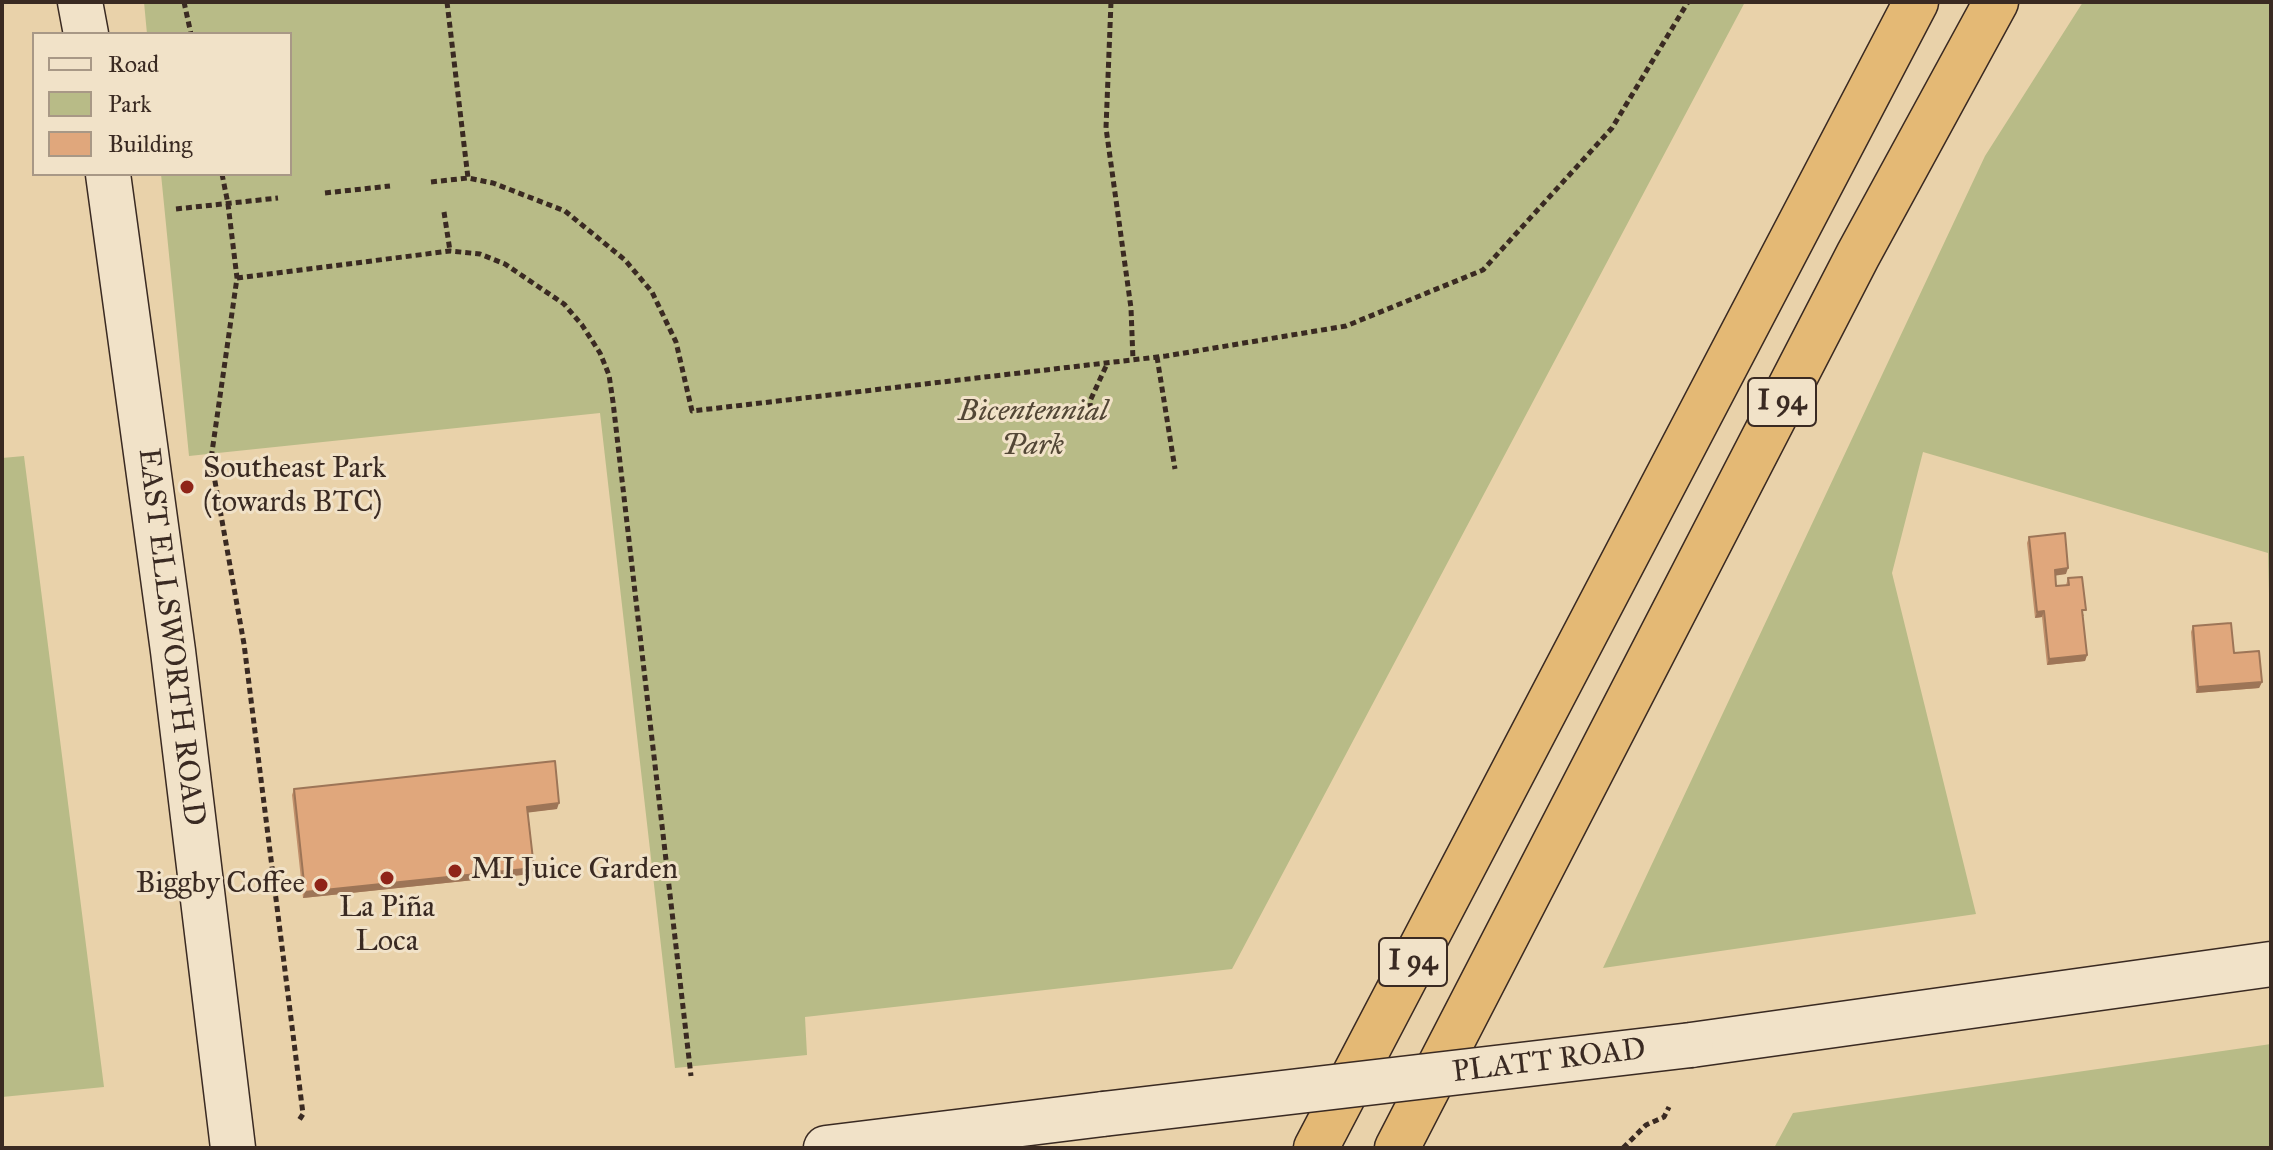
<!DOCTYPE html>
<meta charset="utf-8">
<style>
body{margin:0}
#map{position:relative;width:2273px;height:1150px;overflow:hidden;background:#e9d2aa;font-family:"IM FELL Great Primer",serif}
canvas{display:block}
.frame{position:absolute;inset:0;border:4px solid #3a2a22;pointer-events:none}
.legend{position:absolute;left:32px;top:32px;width:260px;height:144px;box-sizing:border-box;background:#f1e2c8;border:2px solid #a89886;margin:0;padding:10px 14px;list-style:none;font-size:24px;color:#3a2a22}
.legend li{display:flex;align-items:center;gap:16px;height:40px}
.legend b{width:40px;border:2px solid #a89886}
</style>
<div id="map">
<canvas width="2273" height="1150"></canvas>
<div class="frame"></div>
<ul class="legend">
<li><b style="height:10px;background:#f1e2c8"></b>Road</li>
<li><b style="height:22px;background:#b8bb87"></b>Park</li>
<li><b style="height:22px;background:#e0a77c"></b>Building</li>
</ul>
</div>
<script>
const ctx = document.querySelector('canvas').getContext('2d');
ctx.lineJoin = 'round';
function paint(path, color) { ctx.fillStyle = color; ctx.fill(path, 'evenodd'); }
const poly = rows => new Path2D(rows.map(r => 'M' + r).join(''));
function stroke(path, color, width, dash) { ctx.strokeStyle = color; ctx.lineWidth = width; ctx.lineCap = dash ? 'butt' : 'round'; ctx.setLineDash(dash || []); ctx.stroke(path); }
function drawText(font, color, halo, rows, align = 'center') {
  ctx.font = font + ' "IM FELL Great Primer",serif'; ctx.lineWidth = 6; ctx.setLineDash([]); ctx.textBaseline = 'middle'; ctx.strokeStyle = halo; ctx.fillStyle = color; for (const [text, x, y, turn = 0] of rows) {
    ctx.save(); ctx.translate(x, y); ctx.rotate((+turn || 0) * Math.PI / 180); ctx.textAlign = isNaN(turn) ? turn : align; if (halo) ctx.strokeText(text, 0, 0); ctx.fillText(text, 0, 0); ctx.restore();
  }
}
const green = poly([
 [144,2,1745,2,1232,969,805,1017,807,1055,675,1068,600,413,189,456,161,174,290,174,290,34,147,34],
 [2083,2,2271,2,2271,674,2268,553,1923,452,1892,573,1976,914,1603,968,1985,156],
 [24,456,104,1087,2,1097,2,458],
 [2271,1044,2271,1148,1774,1148,1793,1113]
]);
const path = poly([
 [184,2,191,34],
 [447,2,468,178,493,183,565,211,625,260,652,292,676,342,692,411,1166,356,1346,326,1483,270,1612,128,1688,2],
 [1111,2,1106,128,1131,308,1133,360],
 [222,174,228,204,237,278,211,459,244,644,303,1114,298,1122],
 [431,182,468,178],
 [325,193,390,186],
 [176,209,278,198],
 [444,212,450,251],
 [237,278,450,251,480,254,505,264,564,304,582,325,600,353,609,375,613,402,691,1076],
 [1157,357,1175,469],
 [1091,419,1090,401,1107,364],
 [1623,1148,1646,1125,1664,1117,1669,1107]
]);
const secondary = poly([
 [80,2,86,34],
 [108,174,173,651,233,1148],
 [1691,1045,2271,964],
 [826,1148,1103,1114]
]);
const motorway = poly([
 [1316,1148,1916,2],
 [1397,1148,1858,255,1996,2]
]);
const secondaryBridge = poly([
 [1103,1114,1691,1045]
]);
const wall = poly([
 [2029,537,2066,574,2055,575,2056,586,2066,585,2068,578,2084,616,2082,616,2087,655,2085,661,2047,665,2042,617,2035,618,2027,543],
 [2193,626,2234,653,2262,682,2259,688,2196,693,2191,632],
 [294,789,557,809,528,812,534,868,531,874,303,898,292,795]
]);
const shadedWall = poly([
 [2068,568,2066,574,2053,576,2055,570],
 [2044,611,2042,617,2035,618,2037,612],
 [2087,655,2085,661,2047,665,2049,659],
 [2262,682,2259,688,2196,693,2198,687],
 [559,803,557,809,525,813,527,807],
 [534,868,531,874,303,898,305,892]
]);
const building = poly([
 [2065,533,2068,568,2055,570,2056,586,2069,585,2068,578,2082,577,2086,610,2082,610,2087,655,2049,659,2044,611,2037,612,2029,537,2065,533],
 [2231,623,2234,653,2259,651,2262,682,2198,687,2193,626,2231,623],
 [555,761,559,803,527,807,534,868,305,892,294,789,555,761]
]);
const markers = [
 [187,487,8,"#8f2418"],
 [455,871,8,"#8f2418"],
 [387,878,8,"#8f2418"],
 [321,885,8,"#8f2418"]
];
const shields = [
 [1782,402,68],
 [1413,962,68]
];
const shieldNames = [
 ["I 94",1782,402],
 ["I 94",1413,962]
];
const parkNames = [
 ["Bicentennial",1033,413],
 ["Park",1033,447]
];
const poiNames = [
 ["Southeast Park",203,470],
 ["(towards BTC)",203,504],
 ["MI Juice Garden",471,871],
 ["Biggby Coffee",305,885,"right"],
 ["La Piña",387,909,"center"],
 ["Loca",387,943,"center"]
];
const streetNames = [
 ["EAST ELLSWORTH ROAD",170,637,83],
 ["PLATT ROAD",1549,1062,-7]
];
paint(green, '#b8bb87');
stroke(secondary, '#3a2a22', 47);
stroke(motorway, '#3a2a22', 47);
stroke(path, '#3a2a22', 5, [6, 4]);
stroke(secondary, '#f1e2c8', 44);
stroke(motorway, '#e4b975', 44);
stroke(secondaryBridge, '#3a2a22', 47, []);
stroke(secondaryBridge, '#f1e2c8', 44);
paint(wall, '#c1906b');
paint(shadedWall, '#9d7557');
paint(building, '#e0a77c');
stroke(building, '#9d7557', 2);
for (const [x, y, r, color] of markers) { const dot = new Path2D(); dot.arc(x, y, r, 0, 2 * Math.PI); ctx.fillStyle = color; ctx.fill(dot); stroke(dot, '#f1e2c8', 3); }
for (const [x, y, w] of shields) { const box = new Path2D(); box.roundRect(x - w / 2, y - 24, w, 48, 6); ctx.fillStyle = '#f1e2c8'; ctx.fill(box); stroke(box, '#3a2a22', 2); }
drawText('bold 28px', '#3a2a22', null, shieldNames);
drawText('italic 30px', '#534736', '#f1e2c8', parkNames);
drawText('30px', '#3a2a22', '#f1e2c8', poiNames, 'left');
drawText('30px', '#3a2a22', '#f1e2c8', streetNames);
</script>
